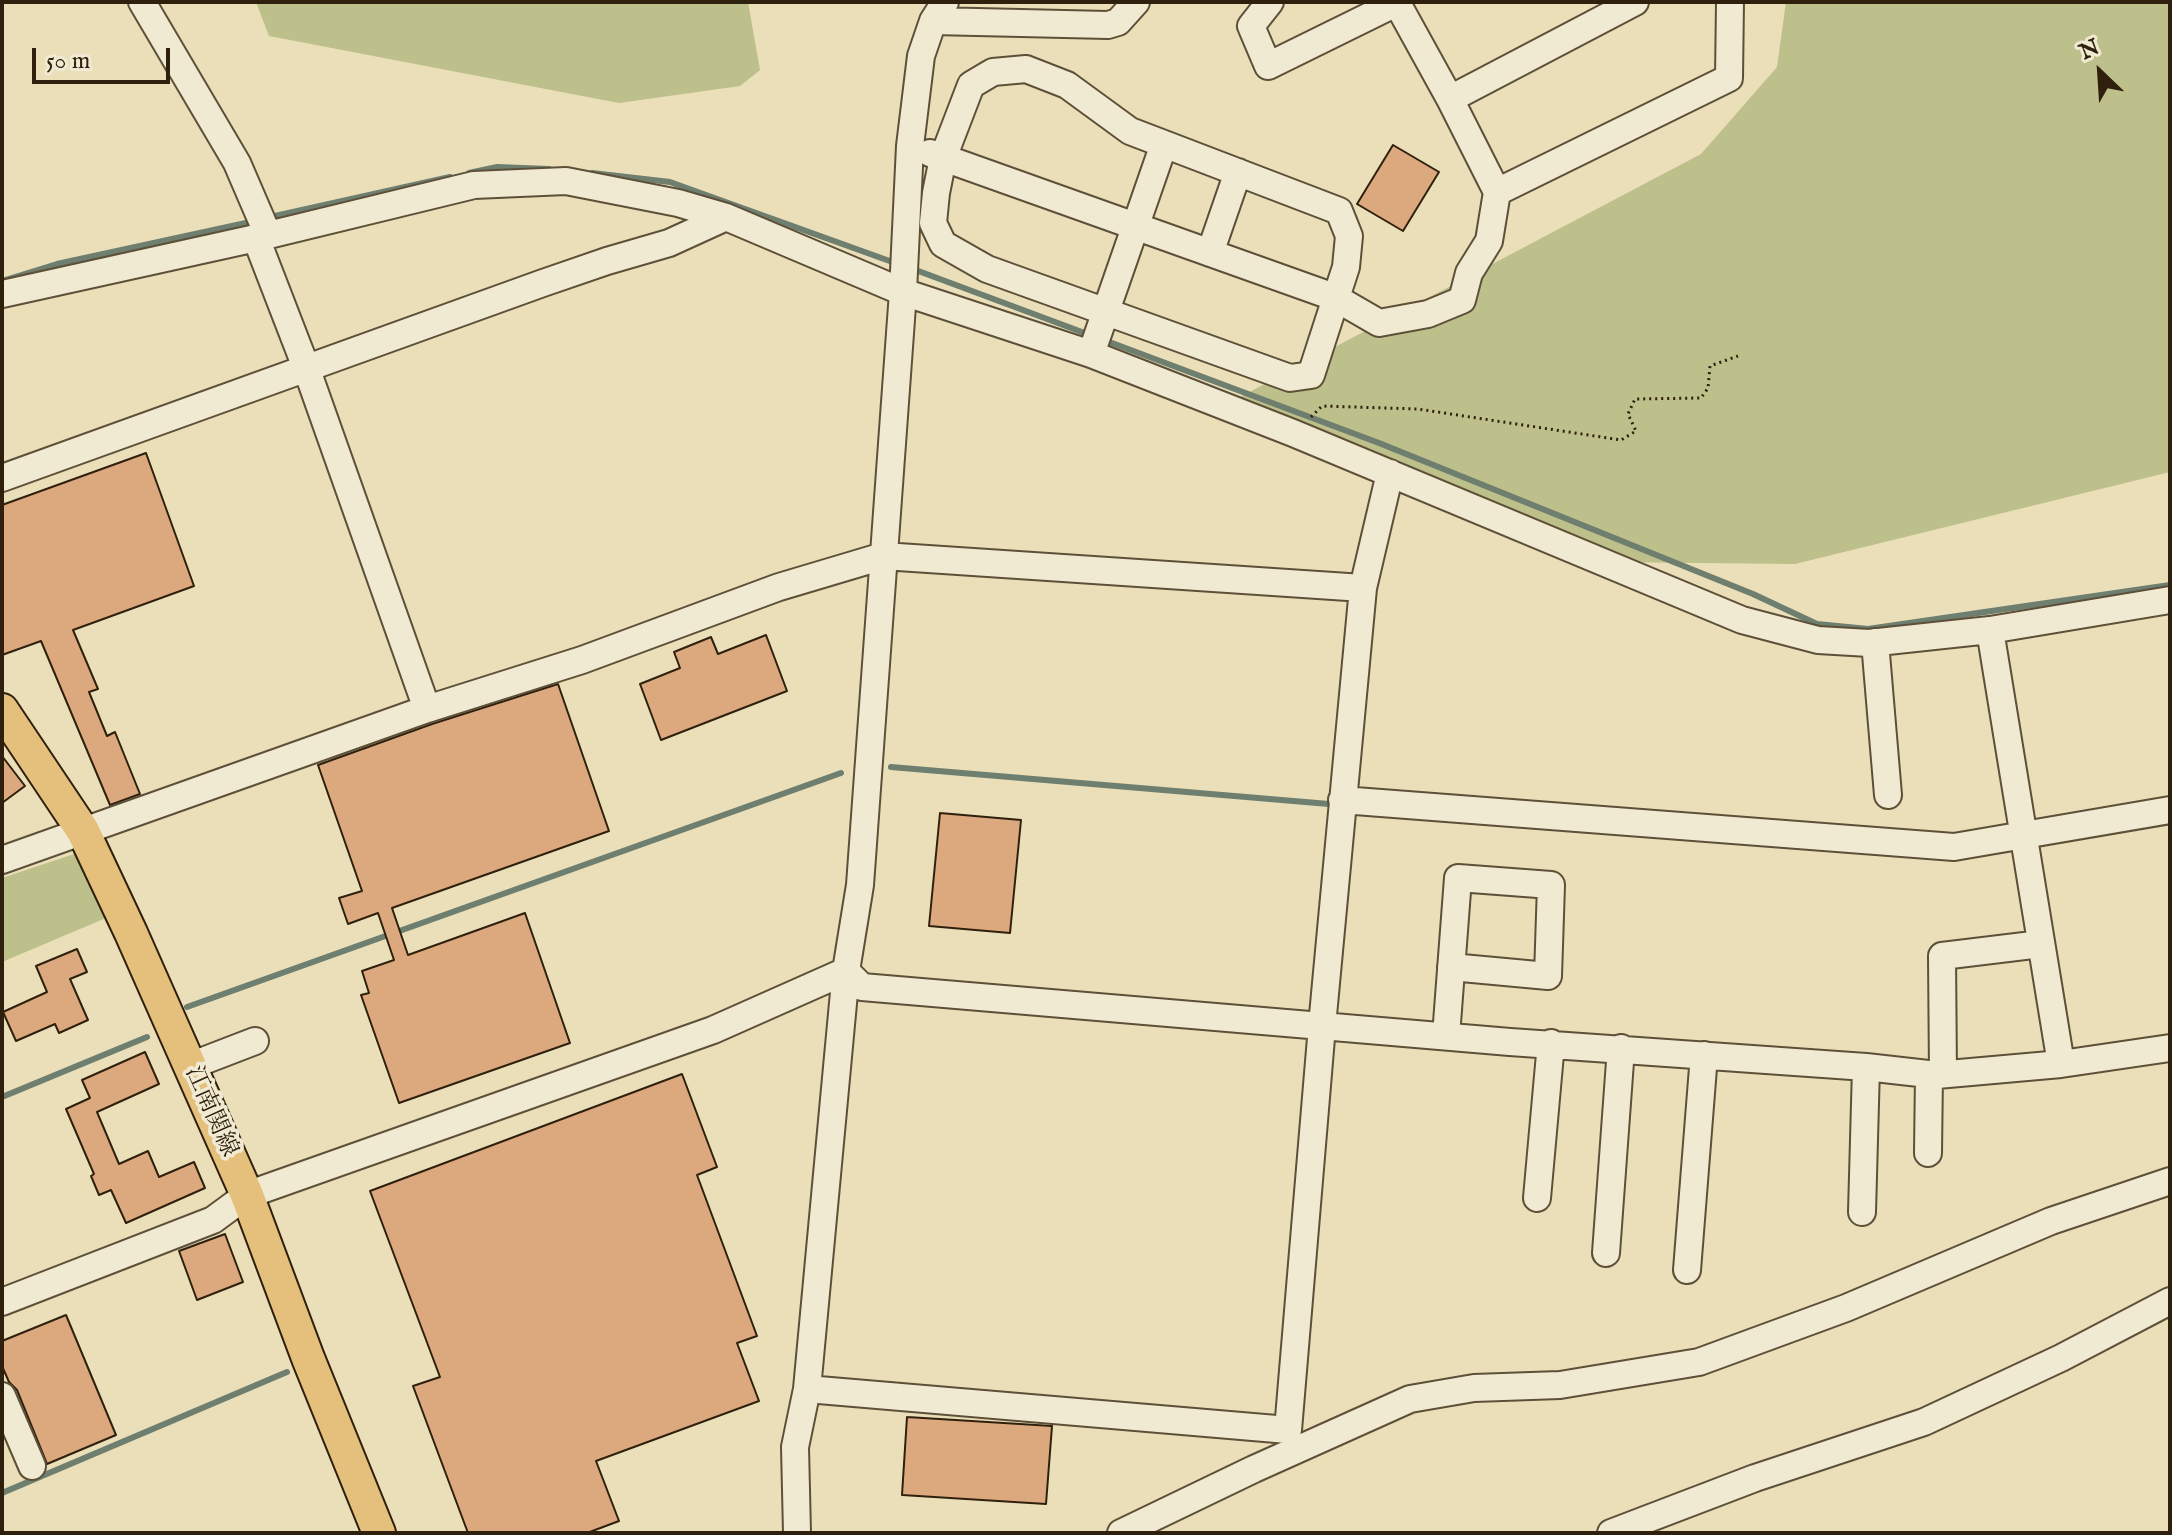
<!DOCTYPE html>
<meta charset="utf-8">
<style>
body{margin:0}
#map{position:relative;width:2172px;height:1535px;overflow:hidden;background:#eadfb9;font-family:"IM FELL English",serif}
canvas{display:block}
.frame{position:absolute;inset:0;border:4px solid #2f200d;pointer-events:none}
.north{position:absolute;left:2060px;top:32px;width:80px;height:80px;-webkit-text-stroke:6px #f1ead2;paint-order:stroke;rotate:335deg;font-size:22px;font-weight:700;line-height:32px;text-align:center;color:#2f200d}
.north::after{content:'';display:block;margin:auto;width:28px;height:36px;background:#2f200d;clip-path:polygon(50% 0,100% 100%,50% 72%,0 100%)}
.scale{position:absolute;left:32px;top:48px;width:138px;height:36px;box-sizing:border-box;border:4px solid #2f200d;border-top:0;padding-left:10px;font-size:24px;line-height:28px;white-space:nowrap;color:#2f200d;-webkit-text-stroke:6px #f1ead2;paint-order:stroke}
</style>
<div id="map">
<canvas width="2172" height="1535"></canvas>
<div class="frame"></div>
<div class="north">N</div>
<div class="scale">50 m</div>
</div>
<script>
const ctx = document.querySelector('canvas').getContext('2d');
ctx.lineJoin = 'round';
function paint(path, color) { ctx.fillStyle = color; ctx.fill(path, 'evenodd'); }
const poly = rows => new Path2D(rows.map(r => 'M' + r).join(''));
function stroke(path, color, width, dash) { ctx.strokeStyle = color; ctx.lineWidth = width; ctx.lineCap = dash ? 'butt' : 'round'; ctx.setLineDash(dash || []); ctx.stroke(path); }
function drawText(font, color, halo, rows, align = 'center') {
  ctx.font = font + ' "IM FELL English","Noto Serif JP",serif'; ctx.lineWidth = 7; ctx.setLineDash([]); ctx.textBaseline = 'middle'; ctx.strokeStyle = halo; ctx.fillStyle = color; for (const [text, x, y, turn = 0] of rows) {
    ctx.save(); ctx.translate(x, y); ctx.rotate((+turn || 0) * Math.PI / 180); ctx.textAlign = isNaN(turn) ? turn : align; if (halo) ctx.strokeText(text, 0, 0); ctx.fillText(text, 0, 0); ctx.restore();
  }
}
const green = poly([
 [256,2,748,2,760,70,740,86,619,103,269,36],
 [1786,2,2170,2,2170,472,1795,564,1606,562,1223,406,1701,154,1777,67],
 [80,852,106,918,2,962,2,878]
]);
const stream = poly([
 [469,173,497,167,549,169],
 [592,173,670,182,898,264],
 [266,218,450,177],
 [913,269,1090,335],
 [2,281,57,264,255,221],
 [1104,340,1379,443,1753,594,1817,624,1868,629,2170,585],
 [891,767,1329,804],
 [187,1007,841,773],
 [2,1097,147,1037],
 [2,1493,287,1372]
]);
const building = poly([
 [1393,145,1439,172,1403,231,1357,204,1393,145],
 [146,453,194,586,73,630,98,689,89,692,107,736,115,732,140,794,110,805,41,641,2,655,2,505,146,453],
 [766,635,787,691,661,740,640,684,680,668,674,652,711,637,718,654,766,635],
 [558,684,609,831,392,908,408,955,525,913,570,1043,399,1103,361,995,369,993,362,971,394,960,378,913,348,924,339,898,362,891,318,765,432,724,558,684],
 [2,756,25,786,2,803,2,756],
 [940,813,1021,820,1010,933,929,926,940,813],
 [77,949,87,972,70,979,88,1020,59,1033,55,1024,16,1041,3,1012,47,992,36,966,77,949],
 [145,1052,159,1084,97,1112,119,1164,148,1151,159,1177,194,1162,205,1188,126,1223,111,1190,99,1195,91,1176,94,1174,66,1109,90,1098,82,1080,145,1052],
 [682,1074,717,1167,697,1175,757,1336,737,1343,759,1401,596,1461,619,1521,587,1533,468,1533,413,1386,440,1377,370,1191,682,1074],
 [225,1234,243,1282,197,1300,179,1251,225,1234],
 [66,1315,116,1435,47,1464,17,1390,9,1382,2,1366,2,1341,66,1315],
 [907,1417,1052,1426,1046,1504,902,1495,907,1417]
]);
const path = poly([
 [1311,417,1322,406,1418,409,1621,440,1636,431,1628,414,1635,399,1701,398,1708,388,1710,366,1738,356]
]);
const minor = poly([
 [142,2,237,163,268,235],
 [1270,2,1251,26,1268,66,1398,2],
 [933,21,1108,25,1118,22,1136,2],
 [1026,69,1067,85,1130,131,1339,211,1349,236,1346,267,1311,375,1290,378,987,269,943,244,933,223,936,193,943,158,971,85,993,72,1026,69],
 [1450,99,1635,2],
 [930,153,1334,297,1379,323,1428,314,1462,300,1469,273,1489,241,1497,192,1450,99,1397,3],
 [1497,192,1729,78,1730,2],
 [256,238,307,370,427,709],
 [1210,253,1238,172],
 [2,294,256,238,474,185,566,181,678,203,726,217,903,292,1091,354,1293,433,1742,620,1818,640,1869,643,1990,630,2170,600],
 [1091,354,1164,144],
 [2,478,543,283,607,261,669,243,726,217],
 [1990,630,2061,1064],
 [1875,642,1888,795],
 [1342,800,1954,847,2170,810],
 [2,860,427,709,582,660,779,587,883,556,1363,588],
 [846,971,862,987,1510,1042,1866,1067,1937,1075,2061,1064,2170,1048],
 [1446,1036,1458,878,1551,885,1548,976,1451,967],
 [190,1066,255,1041],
 [1943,1074,1942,956,2041,944],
 [1928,1153,1929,1074],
 [1537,1198,1551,1043],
 [1862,1212,1866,1067],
 [1606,1253,1621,1048],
 [1687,1270,1704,1055],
 [2,1302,213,1220,247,1195,713,1030,846,971],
 [807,1389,1288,1430,1322,1026,1363,588,1390,473],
 [2,1396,32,1466],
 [797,1533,795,1447,807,1389,846,971,860,885,903,292,910,146,921,56,933,21,945,2],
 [1121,1533,1254,1469,1410,1399,1474,1388,1560,1385,1699,1362,1846,1308,2051,1221,2170,1181],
 [1611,1533,1755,1478,1924,1422,2061,1358,2170,1301]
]);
const major = poly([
 [2,710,83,831,131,933,247,1195,308,1358,379,1533]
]);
const streetNames = [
 ["江南関線",210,1112,66]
];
paint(green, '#bdc08b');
stroke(stream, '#6e7e6f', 6);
paint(building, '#dca97e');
stroke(building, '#2f200d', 2);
stroke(minor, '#5e5038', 30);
stroke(major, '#2f200d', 36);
stroke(path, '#2f200d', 3, [2, 4]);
stroke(minor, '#f1ead2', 26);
stroke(major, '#e5c07c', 32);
drawText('24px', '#2f200d', '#f1ead2', streetNames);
</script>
